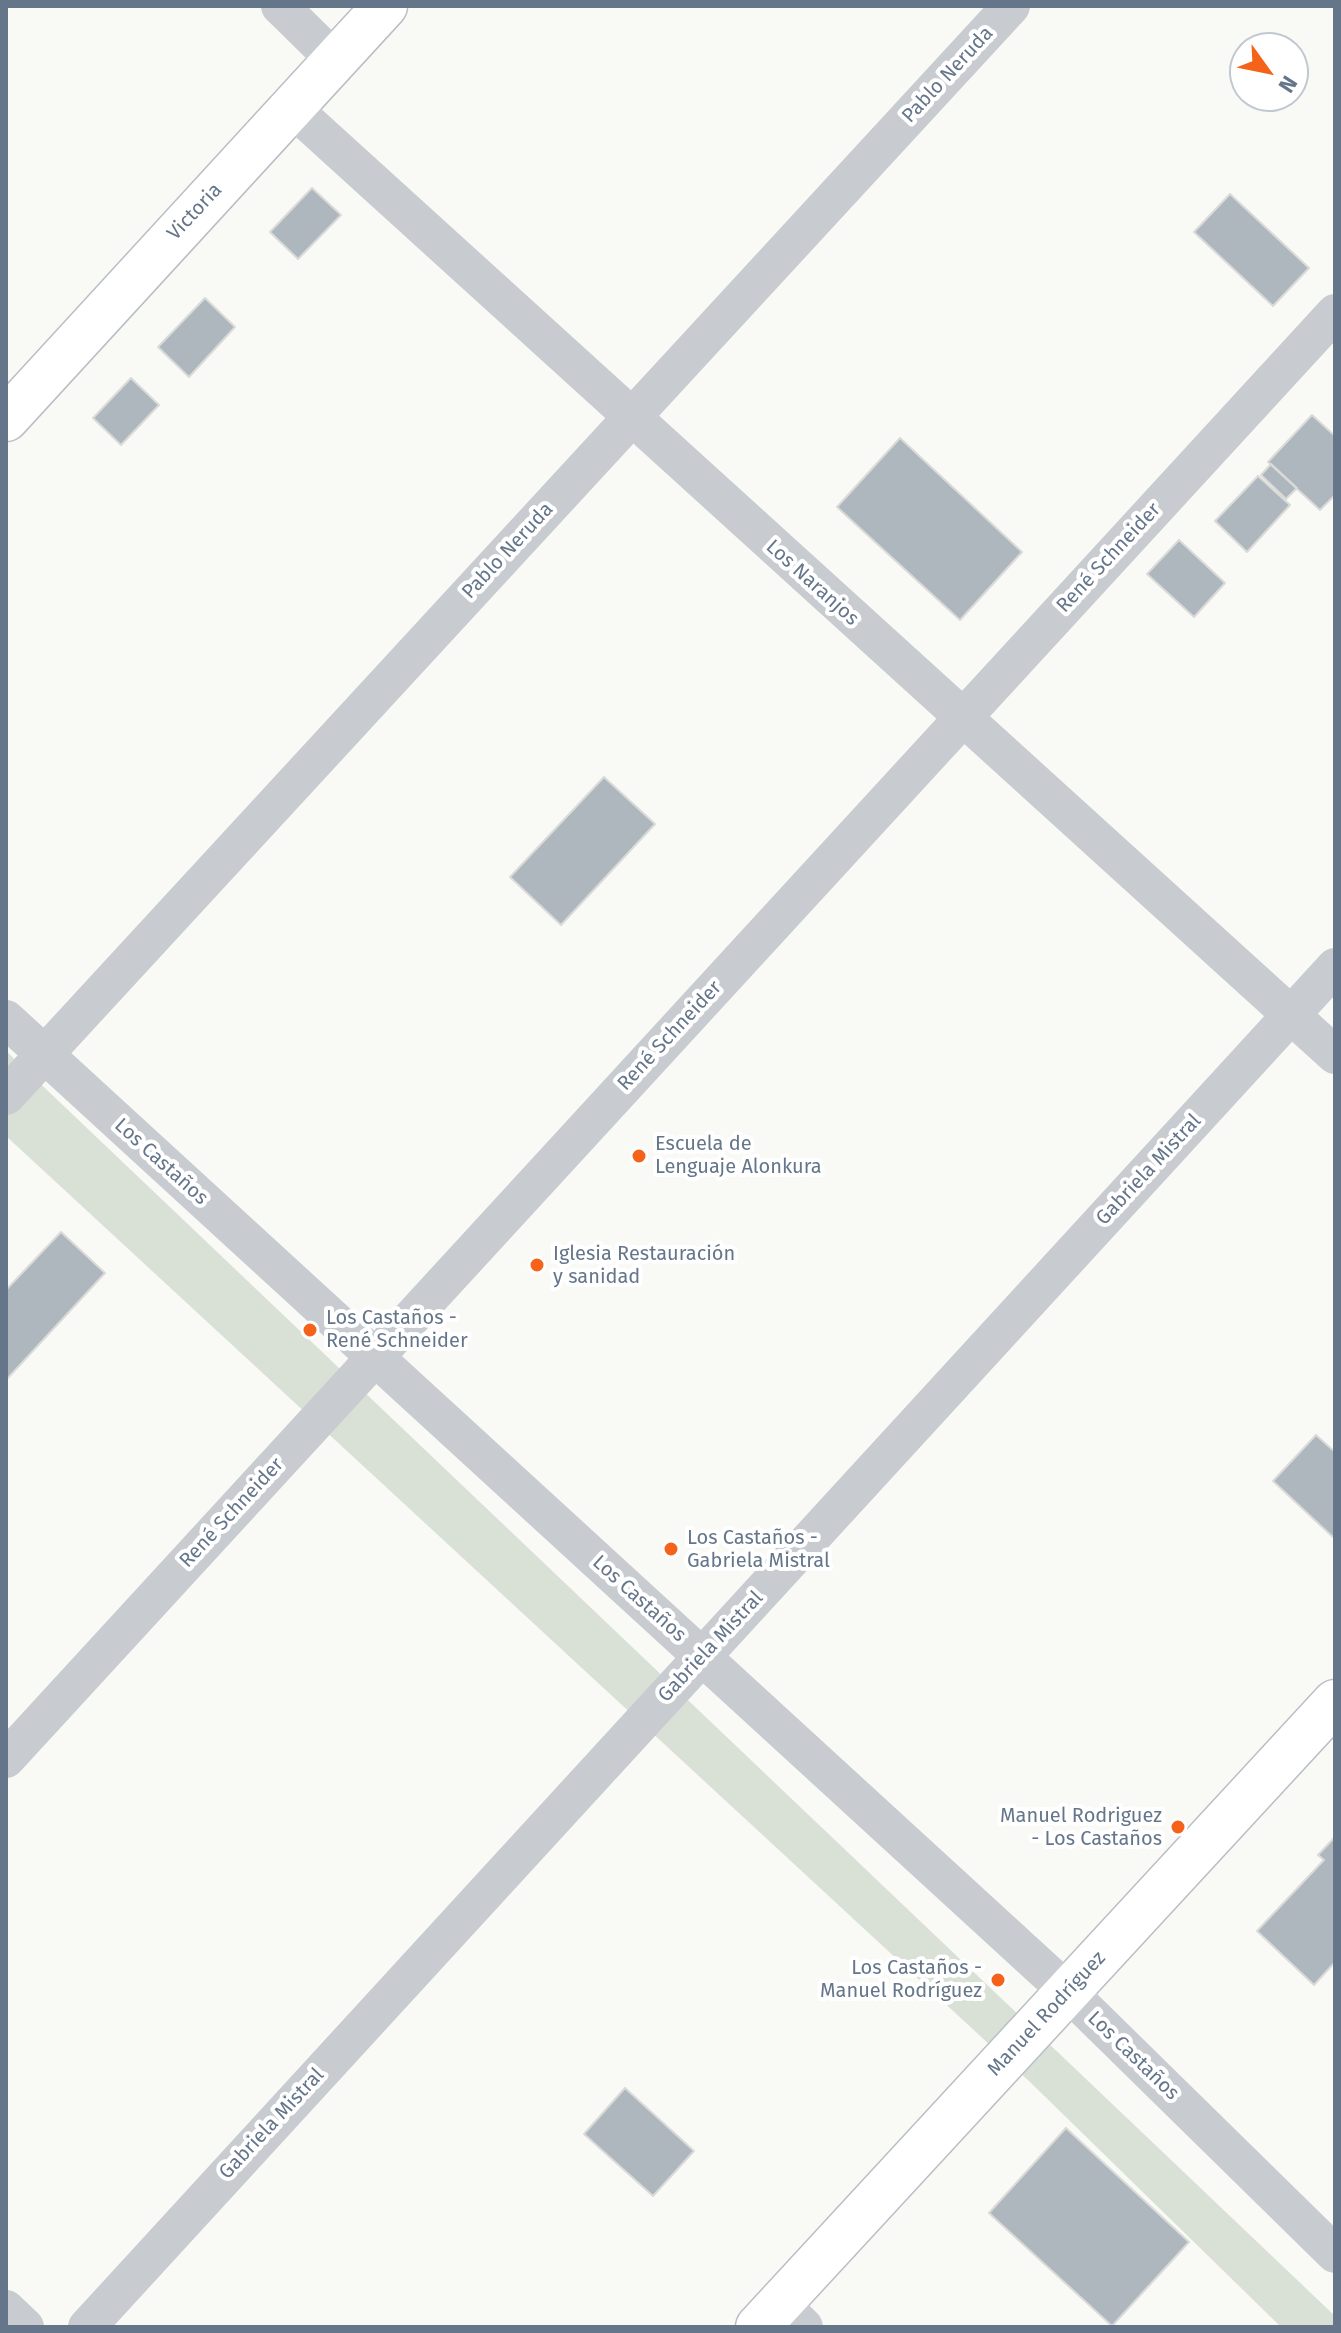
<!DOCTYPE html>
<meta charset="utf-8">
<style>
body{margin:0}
#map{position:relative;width:1341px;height:2333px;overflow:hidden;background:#f9f9f6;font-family:"Fira Sans",sans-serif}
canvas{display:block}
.frame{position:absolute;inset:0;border:8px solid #65768a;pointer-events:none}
.north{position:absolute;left:1229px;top:32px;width:80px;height:80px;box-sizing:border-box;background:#fff;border:2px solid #c1c8d0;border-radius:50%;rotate:123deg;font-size:22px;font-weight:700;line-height:32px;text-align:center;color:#65768a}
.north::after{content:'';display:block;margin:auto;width:28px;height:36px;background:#f5631a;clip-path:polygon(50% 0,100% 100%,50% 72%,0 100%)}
</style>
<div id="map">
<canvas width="1341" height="2333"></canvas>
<div class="frame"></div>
<div class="north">N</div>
</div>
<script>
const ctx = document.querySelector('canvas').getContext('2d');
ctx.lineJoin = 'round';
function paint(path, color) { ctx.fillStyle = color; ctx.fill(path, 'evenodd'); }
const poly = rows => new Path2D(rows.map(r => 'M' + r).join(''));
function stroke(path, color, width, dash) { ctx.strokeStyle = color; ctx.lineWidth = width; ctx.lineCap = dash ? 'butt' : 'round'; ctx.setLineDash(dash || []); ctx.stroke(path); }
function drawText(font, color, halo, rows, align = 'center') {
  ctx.font = font + ' "Fira Sans",sans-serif'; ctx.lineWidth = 8; ctx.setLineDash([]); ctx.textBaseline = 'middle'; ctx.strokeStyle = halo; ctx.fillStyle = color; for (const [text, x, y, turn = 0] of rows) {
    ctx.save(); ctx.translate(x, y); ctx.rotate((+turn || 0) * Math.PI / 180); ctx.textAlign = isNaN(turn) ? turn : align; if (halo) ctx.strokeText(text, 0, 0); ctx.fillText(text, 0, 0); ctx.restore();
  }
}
const green = poly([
 [6,1051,1335,2316,1335,2327,1281,2327,1030,2082,6,1136]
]);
const building = poly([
 [312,188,341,215,298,259,270,232,312,188],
 [1230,194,1309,268,1273,306,1194,232,1230,194],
 [205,298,235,327,189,377,158,347,205,298],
 [131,378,159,405,121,445,93,418,131,378],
 [1312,415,1335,436,1335,495,1320,510,1268,462,1312,415],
 [900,438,1022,552,960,620,837,507,900,438],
 [1271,464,1297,488,1286,499,1261,475,1271,464],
 [1258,476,1290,505,1247,552,1215,521,1258,476],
 [1179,540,1225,583,1194,617,1147,574,1179,540],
 [604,777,655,824,561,925,510,877,604,777],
 [61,1232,105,1273,6,1380,6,1290,61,1232],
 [1316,1435,1335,1452,1335,1539,1273,1481,1316,1435],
 [1335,1837,1335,1962,1314,1985,1257,1931,1324,1860,1318,1855,1335,1837],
 [625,2088,694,2151,653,2196,584,2134,625,2088],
 [1066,2128,1189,2242,1112,2326,989,2213,1066,2128]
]);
const street = poly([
 [280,6,335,60],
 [292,108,1335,1055],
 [6,1019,1068,1992,1335,2254],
 [6,1096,1011,6],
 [6,1759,1335,313],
 [780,2303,804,2327],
 [6,2309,25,2327],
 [87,2327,1335,967]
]);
const secondary = poly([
 [6,419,385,6],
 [758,2327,1335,1702]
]);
const markers = [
 [639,1156,8,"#f5631a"],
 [537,1265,8,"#f5631a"],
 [310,1330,8,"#f5631a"],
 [671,1549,8,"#f5631a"],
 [1178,1827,8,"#f5631a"],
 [998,1980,8,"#f5631a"]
];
const streetNames = [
 ["Pablo Neruda",948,75,-47],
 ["Victoria",195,212,-47],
 ["Pablo Neruda",508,551,-47],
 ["René Schneider",1109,558,-47],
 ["Los Naranjos",812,583,42],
 ["René Schneider",670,1036,-47],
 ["Los Castaños",161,1162,42],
 ["Gabriela Mistral",1149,1170,-47],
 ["René Schneider",232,1513,-47],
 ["Los Castaños",639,1599,42],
 ["Gabriela Mistral",711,1647,-47],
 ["Manuel Rodríguez",1047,2014,-47],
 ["Los Castaños",1133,2056,44],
 ["Gabriela Mistral",272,2124,-47]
];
const poiNames = [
 ["Escuela de",655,1144],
 ["Lenguaje Alonkura",655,1167],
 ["Iglesia Restauración",553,1254],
 ["y sanidad",553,1277],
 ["Los Castaños -",326,1318],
 ["René Schneider",326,1341],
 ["Los Castaños -",687,1538],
 ["Gabriela Mistral",687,1561],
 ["Manuel Rodriguez",1162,1816,"right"],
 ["- Los Castaños",1162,1839,"right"],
 ["Los Castaños -",982,1968,"right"],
 ["Manuel Rodríguez",982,1991,"right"]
];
paint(green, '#d9e1d7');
paint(building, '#aeb6be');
stroke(building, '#dadbd8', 2);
stroke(secondary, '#babfc4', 47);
stroke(street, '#c8ccd0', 38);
stroke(secondary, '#fff', 44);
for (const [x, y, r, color] of markers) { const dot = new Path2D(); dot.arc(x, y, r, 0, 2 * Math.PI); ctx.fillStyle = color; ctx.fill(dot); stroke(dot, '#fff', 3); }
drawText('20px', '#65768a', '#fff', streetNames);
drawText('20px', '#65768a', '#fff', poiNames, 'left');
</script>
